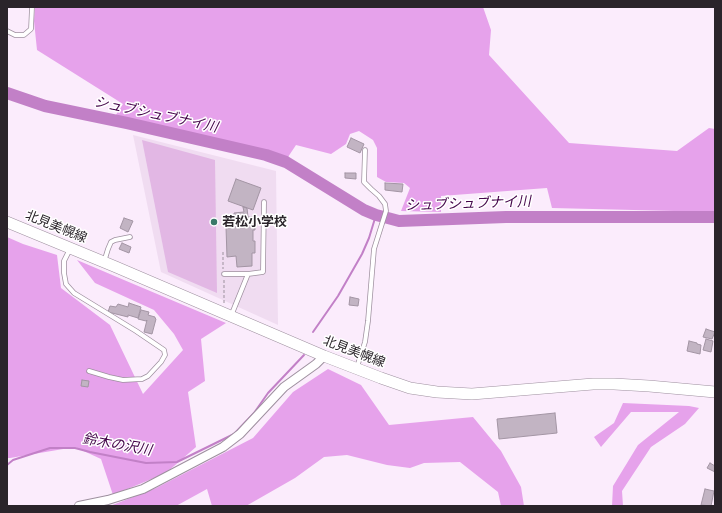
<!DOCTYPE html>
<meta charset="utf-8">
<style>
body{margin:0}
#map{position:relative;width:722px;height:513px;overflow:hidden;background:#fbecfc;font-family:Manrope,sans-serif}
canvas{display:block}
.frame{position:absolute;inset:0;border:8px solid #2a242a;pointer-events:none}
</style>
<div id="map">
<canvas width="722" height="513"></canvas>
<div class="frame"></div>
</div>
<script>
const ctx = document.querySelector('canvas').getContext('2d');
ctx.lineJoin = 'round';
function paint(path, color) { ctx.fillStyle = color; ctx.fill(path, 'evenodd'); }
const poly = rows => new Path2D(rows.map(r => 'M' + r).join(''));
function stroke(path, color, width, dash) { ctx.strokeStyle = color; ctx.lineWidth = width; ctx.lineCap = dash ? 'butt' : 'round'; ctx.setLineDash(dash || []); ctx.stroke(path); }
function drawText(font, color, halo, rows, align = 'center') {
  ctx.font = font + ' Manrope,"Noto Sans JP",sans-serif'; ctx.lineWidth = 3; ctx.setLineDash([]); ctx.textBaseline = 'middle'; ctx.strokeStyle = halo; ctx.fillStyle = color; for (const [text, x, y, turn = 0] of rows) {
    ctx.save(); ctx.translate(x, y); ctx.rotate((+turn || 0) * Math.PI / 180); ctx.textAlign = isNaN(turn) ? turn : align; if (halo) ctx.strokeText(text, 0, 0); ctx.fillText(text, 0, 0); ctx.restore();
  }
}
const built = poly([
 [133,135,276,171,278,325,161,272]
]);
const green = poly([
 [142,140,215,160,217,293,168,272]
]);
const forest = poly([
 [35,7,483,7,491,30,489,55,569,143,677,151,709,128,715,129,715,212,552,208,547,188,441,196,441,212,401,211,410,188,404,183,386,182,377,177,377,148,373,140,359,131,350,134,346,144,331,154,296,145,288,157,269,160,110,124,123,104,37,50,34,21],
 [7,237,23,244,57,255,61,288,110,325,143,394,183,350,174,334,154,310,95,283,77,260,124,280,226,323,201,339,205,381,188,392,196,447,166,473,113,495,101,459,75,447,10,458,7,458],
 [328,369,361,385,389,425,473,417,501,451,521,487,524,506,501,506,498,492,460,462,424,463,410,468,387,465,347,455,324,457,295,478,246,506,212,506,207,489,176,506,110,506,156,488,253,438,293,392],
 [623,403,689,406,699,408,685,424,651,447,622,491,623,506,612,506,613,486,638,445,679,412,631,412,601,447,594,437,614,423]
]);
const stream = poly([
 [313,332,338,296,362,254,369,238,376,215],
 [7,465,13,460,50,448,75,448,90,452,146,463,177,462,234,434,254,413,268,393,304,355]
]);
const river = poly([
 [7,93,45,106,127,123,266,155,286,162,364,210,376,215,384,217,399,221,506,217,715,217]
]);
const building = poly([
 [351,138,364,144,360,153,347,147,351,138],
 [345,173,356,173,356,179,345,178,345,173],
 [236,179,261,188,253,210,228,201,236,179],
 [385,183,403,184,402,192,385,190,385,183],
 [243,207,247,208,248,217,254,217,255,230,253,230,253,241,255,241,255,253,252,253,252,266,237,267,236,256,227,257,226,227,230,227,230,222,234,222,234,213,244,212,243,207],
 [124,218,133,221,128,232,120,228,124,218],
 [122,243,131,247,129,253,119,249,122,243],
 [350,297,359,299,358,306,349,305,350,297],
 [129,303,141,307,138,318,128,315,128,317,108,312,110,306,116,307,118,304,128,307,129,303],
 [141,310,149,312,148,315,155,317,155,318,156,319,152,334,144,332,147,320,146,321,138,319,141,310],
 [706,329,715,332,712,339,703,337,706,329],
 [706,339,713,341,711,352,703,350,706,339],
 [689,341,697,343,697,344,701,345,700,354,687,351,689,341],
 [82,380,89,381,88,387,81,386,82,380],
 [555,413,557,433,499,439,497,419,555,413],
 [710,463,715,466,715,472,707,468,710,463],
 [705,489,714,491,711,506,701,505,705,489]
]);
const path = poly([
 [223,252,223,269],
 [224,280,224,303]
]);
const lane = poly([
 [7,31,15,35,24,35,31,29,32,7],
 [70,249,64,261,64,273,66,284,74,293,136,331,164,350,165,355,161,362,148,376,142,379,123,380,109,377,89,371],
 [104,262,108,249,111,242,115,240,130,237],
 [224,274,248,274],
 [231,316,248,274,263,272,264,202],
 [357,367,365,342,368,321,374,249,386,211,385,204,379,196,371,189,364,182,365,150]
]);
const street = poly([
 [79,506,108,500,143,489,223,447,240,434,284,387,316,364,324,356]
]);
const secondary = poly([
 [7,222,116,267,324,356,381,378,410,388,437,392,472,394,593,384,614,384,649,386,715,392]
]);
const markers = [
 [214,222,4,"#397969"]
];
const poiNames = [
 ["若松小学校",222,222]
];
const streetNames = [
 ["北見美幌線",56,227,22],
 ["北見美幌線",354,352,21]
];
const waterNames = [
 ["シュブシュブナイ川",156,115,12],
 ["シュブシュブナイ川",468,204,-2],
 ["鈴木の沢川",117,445,10]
];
paint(built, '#f0dcf1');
paint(green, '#e2b7e4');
paint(forest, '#e6a2eb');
stroke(stream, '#c280c7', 2);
stroke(river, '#c280c7', 12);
paint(building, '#c2b4c3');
stroke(building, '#a395a4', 1);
stroke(lane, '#9e909f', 5.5);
stroke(street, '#9e909f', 10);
stroke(secondary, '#9e909f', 12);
stroke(path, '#9c919d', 1, [3, 2]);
stroke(lane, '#fff', 4);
stroke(street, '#fff', 8);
stroke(secondary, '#fff', 11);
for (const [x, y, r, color] of markers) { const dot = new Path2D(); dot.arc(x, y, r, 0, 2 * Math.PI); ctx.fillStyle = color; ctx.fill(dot); stroke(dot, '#fff', 1.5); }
drawText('bold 13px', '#2a242a', '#fff', poiNames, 'left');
drawText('13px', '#2a242a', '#fff', streetNames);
drawText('italic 14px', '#44054a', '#fff', waterNames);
</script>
